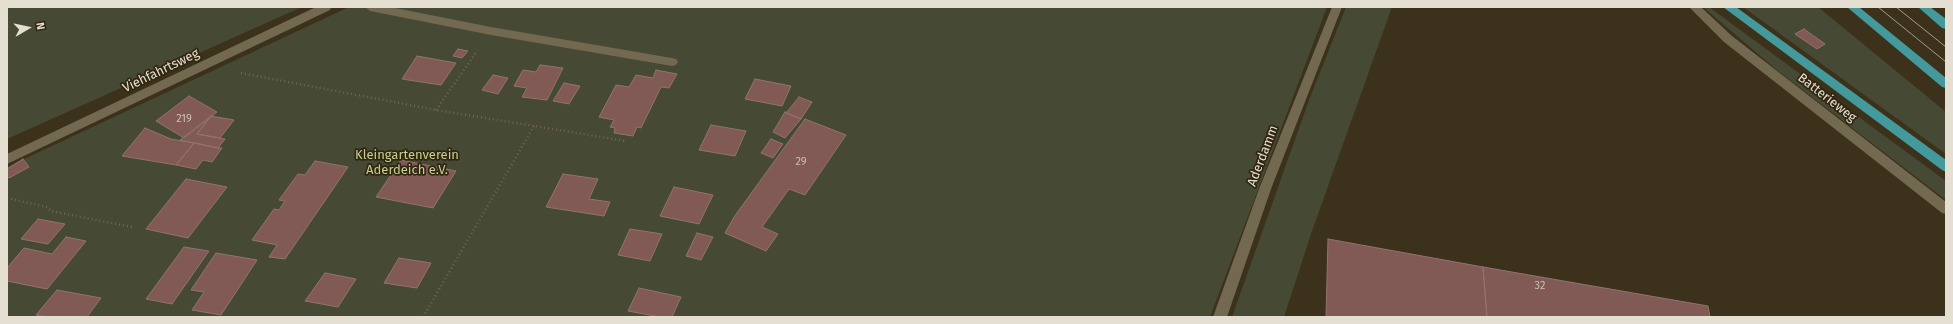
<!DOCTYPE html>
<style>
body{margin:0}
#map{position:relative;width:1953px;height:324px;overflow:hidden;background:#3c311b;font-family:"Fira Sans",sans-serif}
canvas{display:block}
.frame{position:absolute;inset:0;border:8px solid #e5dfd1;pointer-events:none}
.north{position:absolute;left:8px;top:8px;width:40px;height:40px;-webkit-text-stroke:3px #312711;paint-order:stroke;rotate:81deg;font-size:11px;font-weight:700;line-height:16px;text-align:center;color:#e5dfd1}
.north::after{content:'';display:block;margin:auto;width:14px;height:18px;background:#e5dfd1;clip-path:polygon(50% 0,100% 100%,50% 72%,0 100%)}
</style>
<div id="map">
<canvas width="1953" height="324"></canvas>
<div class="frame"></div>
<div class="north">N</div>
</div>
<script>
const ctx = document.querySelector('canvas').getContext('2d');
ctx.lineJoin = 'round';
function paint(path, color) { ctx.fillStyle = color; ctx.fill(path, 'evenodd'); }
const poly = rows => new Path2D(rows.map(r => 'M' + r).join(''));
function stroke(path, color, width, dash) { ctx.strokeStyle = color; ctx.lineWidth = width; ctx.lineCap = dash ? 'butt' : 'round'; ctx.setLineDash(dash || []); ctx.stroke(path); }
function drawText(font, color, halo, rows, align = 'center') {
  ctx.font = font + ' "Fira Sans",sans-serif'; ctx.lineWidth = 3.5; ctx.setLineDash([]); ctx.textBaseline = 'middle'; ctx.strokeStyle = halo; ctx.fillStyle = color; for (const [text, x, y, turn = 0] of rows) {
    ctx.save(); ctx.translate(x, y); ctx.rotate((+turn || 0) * Math.PI / 180); ctx.textAlign = isNaN(turn) ? turn : align; if (halo) ctx.strokeText(text, 0, 0); ctx.fillText(text, 0, 0); ctx.restore();
  }
}
const green = poly([
 [7,7,302,7,7,139],
 [349,7,1327,7,1210,317,7,317,7,167],
 [1346,7,1392,7,1312,231,1284,317,1232,317,1309,100],
 [1703,7,1709,7,1946,181,1946,200,1778,71],
 [1743,7,1818,7,1946,112,1946,154]
]);
const building = poly([
 [1804,29,1825,44,1817,49,1795,34,1804,29],
 [458,49,468,51,462,58,453,56,458,49],
 [417,56,456,63,441,85,402,79,417,56],
 [540,65,563,68,547,100,522,97,527,88,514,86,523,70,536,72,540,65],
 [656,70,677,74,669,88,661,87,641,128,637,127,633,136,614,133,615,128,610,127,614,120,599,117,616,85,629,87,636,75,653,78,656,70],
 [493,75,508,78,498,94,482,90,493,75],
 [755,79,791,86,782,106,745,99,755,79],
 [564,83,580,86,569,104,553,101,564,83],
 [189,96,217,112,184,138,156,121,189,96],
 [799,97,812,102,801,119,786,113,799,97],
 [785,112,801,119,785,138,773,132,785,112],
 [211,116,234,120,220,138,197,134,211,116],
 [211,116,197,134,225,139,218,148,180,140,211,116],
 [805,119,846,135,805,195,789,189,762,227,778,234,766,251,725,233,734,217,805,119],
 [711,125,746,131,735,156,699,150,711,125],
 [145,128,171,139,194,143,176,165,122,156,145,128],
 [771,139,783,144,773,158,761,153,771,139],
 [194,143,218,148,222,148,212,162,203,160,196,169,176,165,194,143],
 [23,159,29,167,9,178,7,176,7,169,23,159],
 [401,160,456,171,433,208,376,197,401,160],
 [315,161,348,167,285,259,269,257,277,245,252,240,274,209,279,210,285,201,279,200,298,174,305,175,315,161],
 [563,174,598,179,589,199,610,202,604,216,546,207,563,174],
 [186,179,227,187,188,238,146,229,186,179],
 [674,187,713,195,699,224,660,216,674,187],
 [38,219,65,224,48,244,21,239,38,219],
 [630,229,662,234,650,261,618,255,630,229],
 [697,233,713,237,701,260,686,256,697,233],
 [66,237,86,241,47,289,7,281,7,268,24,248,52,254,66,237],
 [1328,239,1483,267,1487,317,1326,317,1328,239],
 [184,247,209,251,172,304,146,299,184,247],
 [216,253,257,260,221,315,192,310,204,292,191,290,216,253],
 [399,258,431,263,417,288,384,283,399,258],
 [1483,267,1708,306,1710,317,1487,317,1483,267],
 [325,273,356,279,338,307,305,301,325,273],
 [639,288,681,297,672,317,660,317,628,311,639,288],
 [57,290,101,298,87,317,48,317,36,315,57,290]
]);
const path = poly([
 [241,73,436,110,626,141],
 [436,110,477,51],
 [7,198,47,207,51,211,132,227],
 [423,317,534,126]
]);
const minor = poly([
 [316,7,331,7,330,10,7,164,7,154,316,7],
 [365,7,390,7,491,27,672,58,676,59,678,62,676,65,672,66,491,35,370,11,365,7],
 [1332,7,1342,7,1271,189,1227,317,1213,317,1259,189,1332,7],
 [1689,7,1701,7,1732,36,1946,202,1946,214,1942,213,1724,42,1689,7]
]);
const major = poly([
 [1723,7,1736,7,1946,160,1946,172,1942,170,1723,7],
 [1847,7,1859,7,1946,78,1946,88,1942,87,1847,7],
 [1918,7,1930,7,1946,19,1946,29,1942,28,1918,7]
]);
const tram = poly([
 [1878,7,1946,62],
 [1896,7,1946,47]
]);
const numberNames = [
 ["219",184,119],
 ["29",801,162],
 ["32",1540,286]
];
const streetNames = [
 ["Viehfahrtsweg",161,71,-26],
 ["Batterieweg",1827,98,38],
 ["Aderdamm",1263,156,-69]
];
const parkNames = [
 ["Kleingartenverein",407,155],
 ["Aderdeich e.V.",407,170]
];
paint(green, '#464933');
paint(building, '#815a56');
stroke(building, '#91736f', 1);
stroke(path, '#706653', 2.5, [1, 3]);
paint(minor, '#736850');
paint(major, '#44999c');
stroke(tram, '#a49c8b', 1);
drawText('11px', '#ccbeb2', null, numberNames);
drawText('13px', '#e5dfd1', '#312711', streetNames);
drawText('13px', '#c5cf92', '#312711', parkNames);
</script>
